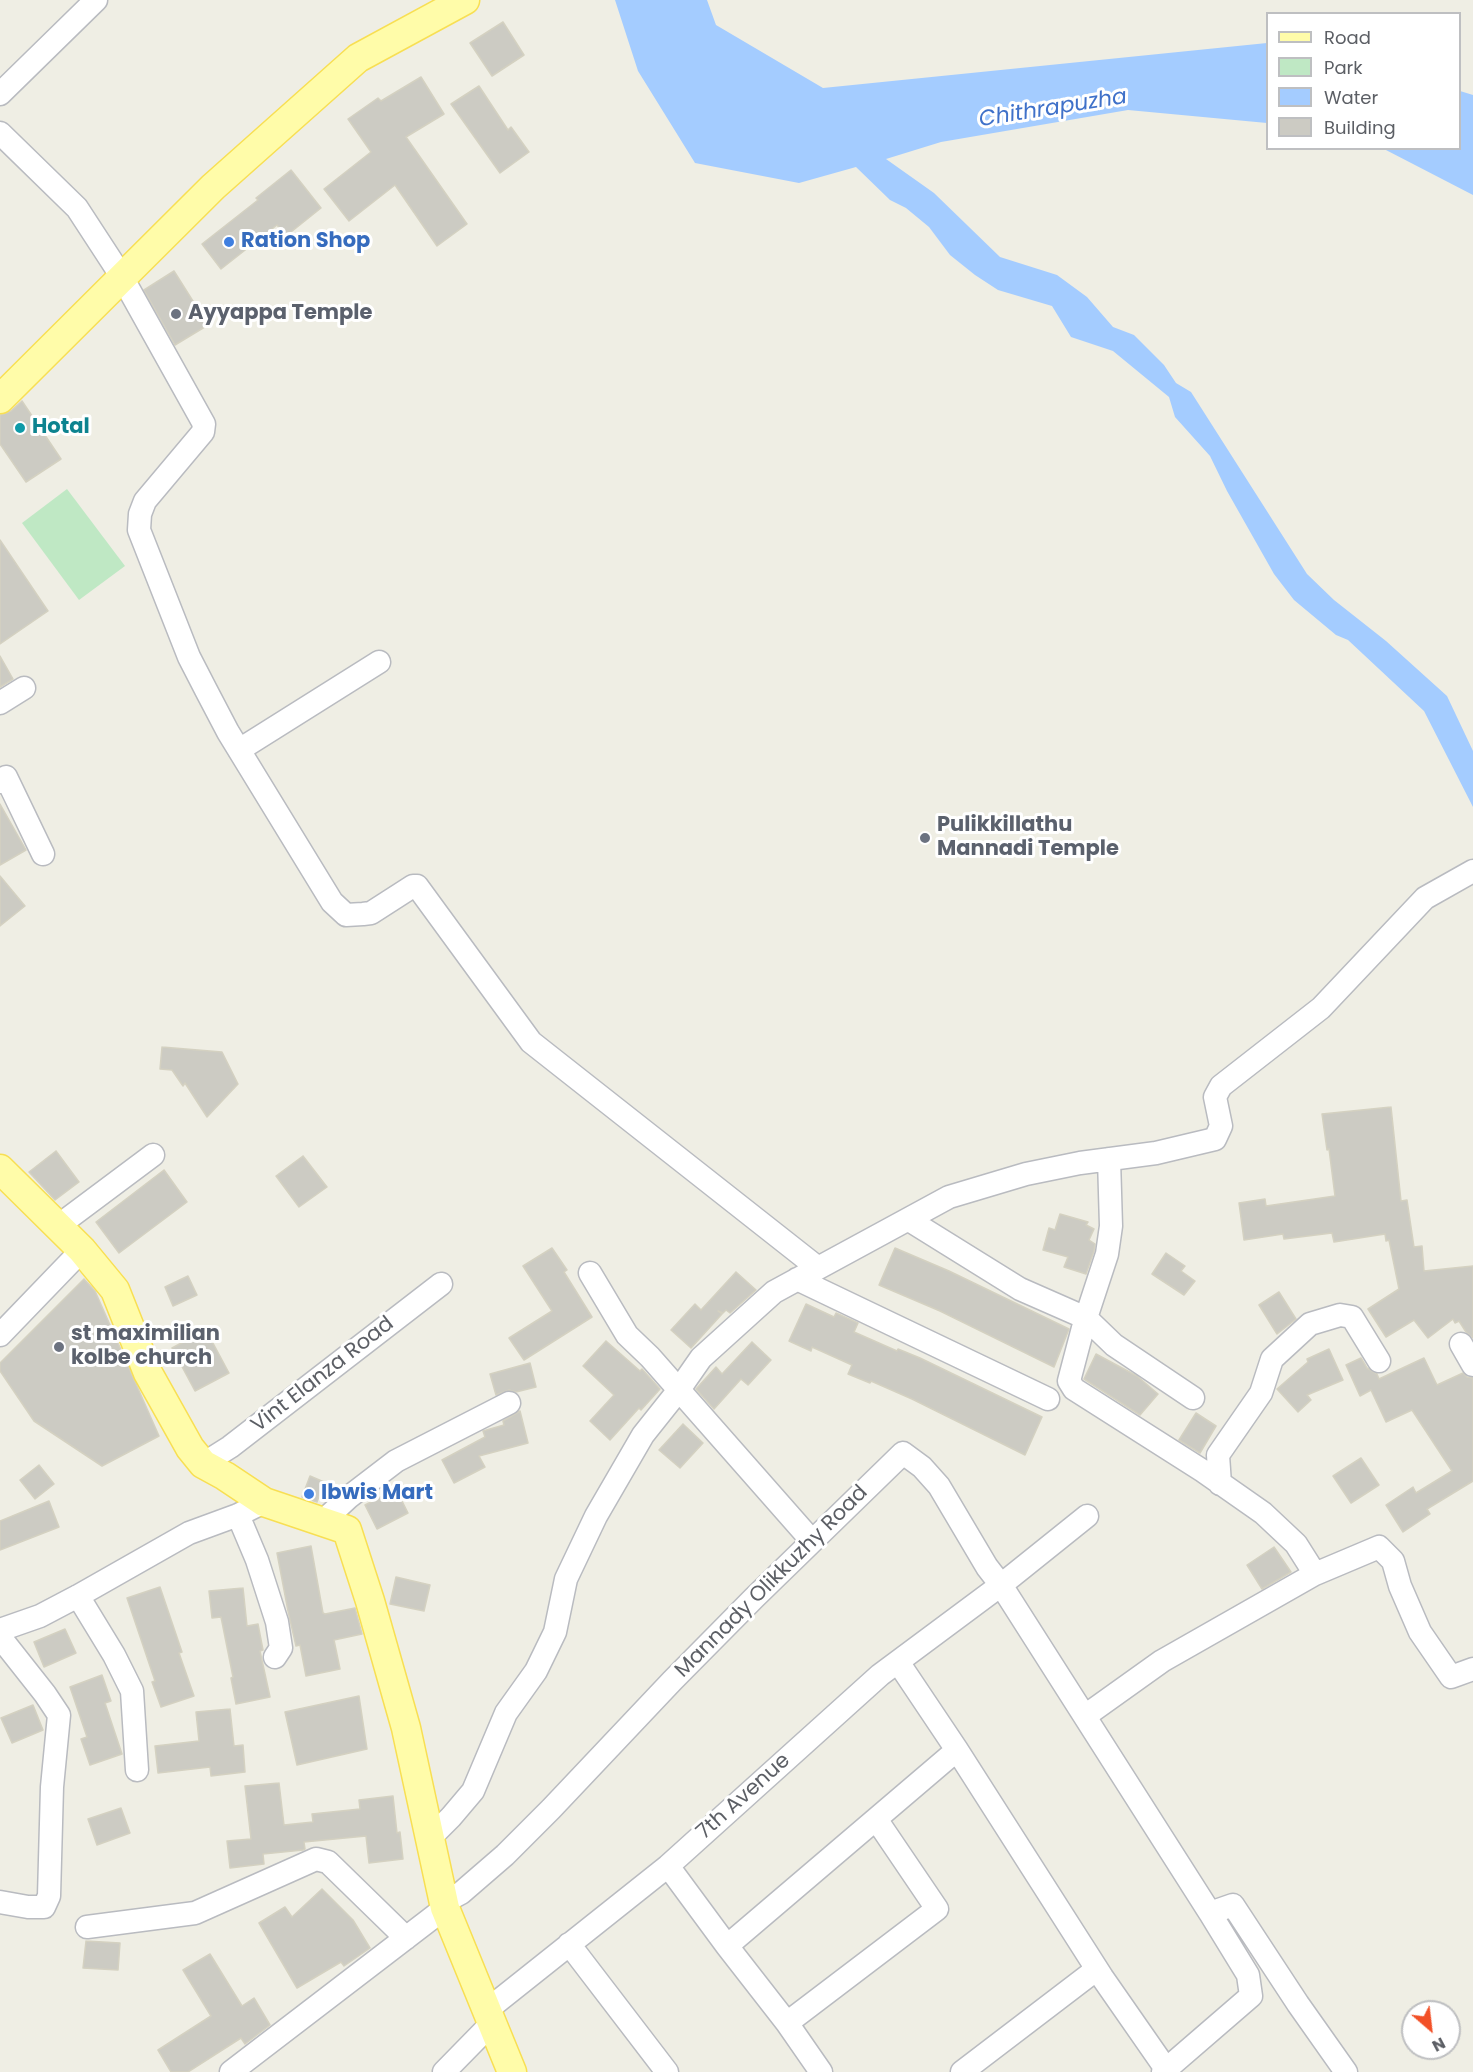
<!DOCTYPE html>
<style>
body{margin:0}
#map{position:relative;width:1473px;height:2072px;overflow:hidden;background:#efeee4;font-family:Poppins,sans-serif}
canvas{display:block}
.legend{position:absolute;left:1266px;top:12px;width:195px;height:138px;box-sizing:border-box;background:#fff;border:2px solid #bebfc1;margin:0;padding:8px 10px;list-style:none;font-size:18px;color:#5c5f65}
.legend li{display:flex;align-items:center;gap:12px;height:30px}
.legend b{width:30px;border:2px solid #bebfc1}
.north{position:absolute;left:1401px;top:2000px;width:60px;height:60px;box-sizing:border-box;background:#fff;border:2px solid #bebfc1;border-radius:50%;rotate:152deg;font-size:16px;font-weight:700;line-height:24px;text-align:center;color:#5c5f65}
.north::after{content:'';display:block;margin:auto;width:21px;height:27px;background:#f25027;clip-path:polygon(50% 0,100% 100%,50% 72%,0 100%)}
</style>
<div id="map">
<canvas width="1473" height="2072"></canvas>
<ul class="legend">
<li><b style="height:8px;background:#fffca9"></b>Road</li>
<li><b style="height:16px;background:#bfe8c4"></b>Park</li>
<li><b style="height:16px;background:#a4ccff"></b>Water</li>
<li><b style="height:16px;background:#cccbc3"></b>Building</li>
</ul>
<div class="north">N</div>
</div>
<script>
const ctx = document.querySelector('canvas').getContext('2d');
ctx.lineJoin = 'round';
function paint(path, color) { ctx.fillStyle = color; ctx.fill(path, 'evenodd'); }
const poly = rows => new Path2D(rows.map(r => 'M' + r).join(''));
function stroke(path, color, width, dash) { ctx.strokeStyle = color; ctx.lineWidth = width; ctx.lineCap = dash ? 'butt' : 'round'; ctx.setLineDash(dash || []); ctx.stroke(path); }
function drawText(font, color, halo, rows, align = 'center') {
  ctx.font = font + ' Poppins,sans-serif'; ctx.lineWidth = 6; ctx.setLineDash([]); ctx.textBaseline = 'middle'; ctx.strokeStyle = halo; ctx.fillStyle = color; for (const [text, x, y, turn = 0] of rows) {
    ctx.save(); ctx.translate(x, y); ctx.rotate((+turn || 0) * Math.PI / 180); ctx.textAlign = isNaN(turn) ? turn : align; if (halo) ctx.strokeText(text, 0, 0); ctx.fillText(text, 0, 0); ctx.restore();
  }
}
const green = poly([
 [67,489,125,566,79,600,22,523]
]);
const water = poly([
 [615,0,707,0,716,25,823,88,1267,43,1267,123,1128,110,941,142,886,159,934,193,1000,257,1057,275,1087,297,1113,327,1134,335,1164,365,1176,383,1191,392,1307,574,1334,600,1386,641,1447,696,1473,751,1473,807,1424,711,1348,640,1336,635,1294,600,1274,574,1227,491,1210,456,1175,417,1169,397,1113,351,1071,337,1052,306,998,290,975,275,950,255,929,227,906,208,890,200,856,167,799,183,695,163,638,71],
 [1460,91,1473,95,1473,195,1384,149,1460,148]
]);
const building = poly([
 [503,22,524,55,492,76,470,43,503,22],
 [421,77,444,114,406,137,467,224,437,246,395,185,349,221,324,189,371,152,348,119,378,98,381,101,421,77],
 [479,86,508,130,511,127,529,152,500,173,451,104,479,86],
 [291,170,321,208,286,236,277,225,221,269,202,244,258,200,256,198,291,170],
 [174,271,208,325,175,345,144,290,174,271],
 [22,401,61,459,26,482,0,444,0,415,11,411,22,401],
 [0,540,48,611,0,644,0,540],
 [0,656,13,679,0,687,0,656],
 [0,804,26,850,0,865,0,804],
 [0,876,25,906,0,926,0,876],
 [162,1047,222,1052,238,1084,207,1117,185,1083,183,1086,172,1070,160,1069,162,1047],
 [1391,1107,1401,1201,1407,1200,1414,1247,1422,1246,1424,1271,1473,1266,1473,1338,1466,1332,1459,1321,1455,1323,1453,1319,1428,1338,1414,1320,1386,1337,1368,1309,1399,1289,1389,1240,1386,1241,1385,1234,1334,1242,1332,1233,1284,1239,1283,1234,1244,1240,1239,1203,1265,1199,1266,1206,1335,1196,1329,1149,1327,1150,1322,1114,1391,1107],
 [56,1151,79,1182,55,1200,29,1172,56,1151],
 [303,1156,327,1187,299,1207,276,1176,303,1156],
 [164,1170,187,1202,119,1253,96,1222,164,1170],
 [1060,1214,1088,1222,1086,1225,1094,1229,1089,1240,1095,1244,1094,1251,1086,1274,1064,1267,1068,1257,1043,1250,1049,1228,1055,1230,1060,1214],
 [552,1248,567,1270,564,1272,592,1317,524,1360,509,1338,552,1311,523,1266,552,1248],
 [895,1248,949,1271,1069,1329,1054,1367,940,1311,879,1285,895,1248],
 [1166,1253,1185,1266,1181,1271,1195,1281,1184,1295,1152,1274,1166,1253],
 [736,1272,756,1290,730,1313,726,1310,723,1313,718,1311,722,1314,691,1348,671,1330,695,1304,701,1310,736,1272],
 [188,1276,197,1295,173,1306,165,1287,188,1276],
 [84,1279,95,1291,159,1436,102,1466,34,1421,0,1371,0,1363,84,1279],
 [1279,1292,1296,1319,1277,1334,1259,1305,1279,1292],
 [806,1304,834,1317,836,1313,858,1323,854,1332,897,1351,898,1349,920,1358,1042,1417,1025,1455,912,1399,871,1381,870,1383,848,1374,852,1365,812,1347,811,1351,789,1341,806,1304],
 [206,1330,229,1373,195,1391,172,1348,206,1330],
 [606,1341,640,1371,642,1369,660,1389,641,1410,639,1408,610,1440,590,1421,614,1395,583,1366,606,1341],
 [752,1342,771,1360,748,1385,741,1379,714,1409,696,1389,716,1367,722,1374,752,1342],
 [1329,1349,1343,1380,1307,1395,1311,1400,1298,1412,1277,1389,1308,1362,1307,1359,1329,1349],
 [1096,1354,1137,1376,1158,1394,1140,1415,1084,1379,1096,1354],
 [1361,1358,1367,1368,1377,1374,1379,1379,1424,1358,1437,1385,1463,1373,1467,1377,1473,1378,1473,1481,1427,1509,1430,1514,1403,1532,1386,1505,1413,1487,1416,1493,1452,1471,1412,1410,1386,1422,1371,1390,1360,1396,1346,1365,1361,1358],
 [530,1363,536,1387,516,1392,509,1390,496,1395,490,1374,530,1363],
 [520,1411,528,1443,479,1456,485,1467,454,1483,442,1460,485,1437,483,1431,504,1425,503,1421,520,1411],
 [1196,1413,1216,1426,1200,1453,1179,1440,1196,1413],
 [683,1424,703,1443,680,1468,659,1450,683,1424],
 [1361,1458,1379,1485,1351,1503,1333,1476,1361,1458],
 [39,1465,54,1484,35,1499,20,1480,39,1465],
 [310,1476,324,1482,317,1502,302,1497,310,1476],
 [396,1489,408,1513,377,1529,365,1505,396,1489],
 [49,1501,59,1527,0,1550,0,1521,49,1501],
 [311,1546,323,1613,325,1614,355,1608,362,1634,334,1640,340,1669,306,1676,300,1645,296,1646,288,1611,277,1553,311,1546],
 [1274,1547,1291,1572,1262,1589,1247,1565,1274,1547],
 [396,1577,430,1585,424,1611,390,1604,396,1577],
 [160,1587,182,1652,179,1653,194,1696,161,1707,152,1682,155,1681,127,1598,160,1587],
 [243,1588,247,1626,258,1624,263,1650,260,1651,270,1697,236,1704,231,1678,233,1677,221,1617,212,1618,209,1591,243,1588],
 [65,1629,76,1653,44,1667,34,1642,65,1629],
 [102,1675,111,1701,105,1703,122,1754,90,1765,81,1739,87,1737,70,1687,102,1675],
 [359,1696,367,1749,297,1765,285,1712,359,1696],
 [33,1705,43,1730,12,1743,1,1718,33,1705],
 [230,1709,234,1746,243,1745,245,1772,211,1776,210,1767,158,1773,155,1746,199,1741,196,1712,230,1709],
 [279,1783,284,1825,313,1822,312,1814,360,1809,359,1800,393,1796,397,1833,400,1832,403,1859,369,1863,366,1836,304,1842,305,1849,303,1850,263,1854,264,1864,230,1868,227,1841,251,1839,245,1786,279,1783],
 [121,1808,130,1833,97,1845,88,1819,121,1808],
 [322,1889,353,1920,370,1948,344,1966,341,1962,297,1988,259,1923,285,1907,292,1917,322,1889],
 [86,1941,120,1943,118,1970,83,1968,86,1941],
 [210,1954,242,2006,254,1998,270,2025,245,2044,241,2038,188,2072,171,2072,158,2050,211,2016,183,1970,210,1954]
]);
const minor = poly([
 [0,94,96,0],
 [0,133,77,208,122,277,204,424,203,432,145,501,140,514,139,530,189,657,206,690,228,732,332,902,346,915,363,914,371,913,413,886,417,886,531,1042,818,1268],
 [0,703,24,688],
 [239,750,379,662],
 [0,782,6,777,43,854],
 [1109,1159,1111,1226,1107,1254,1084,1324,1069,1381,1074,1389,1203,1471,1263,1513,1296,1544,1315,1574],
 [909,1220,1020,1289,1086,1318,1114,1345,1193,1398],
 [58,1226,153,1155],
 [590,1273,627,1335,650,1357,812,1541],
 [797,1279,1048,1399],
 [0,1335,82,1250],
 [1461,1344,1473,1365],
 [203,1464,230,1447,441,1284],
 [1220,1484,1218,1455,1261,1393,1272,1359,1310,1324,1340,1315,1352,1317,1379,1361],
 [238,1515,257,1560,277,1622,281,1648,275,1657],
 [321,1523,349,1497,396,1461,509,1403],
 [78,1596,114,1655,132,1691,137,1770],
 [0,1630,40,1616,78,1596,189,1533,238,1515,264,1502],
 [0,1637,45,1694,59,1715,52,1787,49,1896,44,1907,28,1907,0,1902],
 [898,1662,957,1750,1102,1977,1166,2069],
 [1085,1716,1162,1661,1315,1574,1379,1547,1393,1561,1400,1586,1420,1632,1451,1677,1473,1669],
 [430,1838,451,1817,473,1791,506,1713,536,1671,555,1632,566,1579,596,1516,643,1435,678,1391,701,1358,774,1292,949,1197,1026,1174,1080,1163,1156,1153,1215,1139,1221,1126,1215,1097,1221,1086,1321,1008,1425,898,1473,871],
 [668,1866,727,1946,957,1750],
 [444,1902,461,1893,505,1855,551,1809,672,1681,754,1598,903,1453,922,1467,939,1486,987,1567,1001,1585,1210,1913,1233,1905,1298,2004,1346,2072],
 [87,1927,195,1913,316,1859,328,1862,406,1938],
 [569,1944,667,2072],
 [727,1946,787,2023,937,1909,876,1819],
 [487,2010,668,1866,880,1675,1001,1585,1087,1516],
 [787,2023,821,2072],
 [231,2072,445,1908],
 [444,2072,492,2023],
 [962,2072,1097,1969],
 [1163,2072,1251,1996,1248,1975,1210,1913]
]);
const major = poly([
 [0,399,213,187,358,58,465,0],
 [0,1169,82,1250,115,1290,148,1373,190,1448,203,1464,225,1476,264,1502,347,1530,370,1601,406,1728,445,1908,512,2072]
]);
const markers = [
 [229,242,6,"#3f7fe0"],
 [176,314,6,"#6b7280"],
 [20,428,6,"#0f9aa8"],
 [925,838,6,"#6b7280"],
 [59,1347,6,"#6b7280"],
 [309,1494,6,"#3f7fe0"]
];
const shopNames = [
 ["Ration Shop",241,242],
 ["Ibwis Mart",321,1494]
];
const worshipNames = [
 ["Ayyappa Temple",188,314],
 ["Pulikkillathu",937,826],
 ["Mannadi Temple",937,850],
 ["st maximilian",71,1335],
 ["kolbe church",71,1359]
];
const cultureNames = [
 ["Hotal",32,428]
];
const streetNames = [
 ["Vint Elanza Road",323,1375,-38],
 ["Mannady Olikkuzhy Road",772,1582,-45],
 ["7th Avenue",744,1797,-42]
];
const waterNames = [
 ["Chithrapuzha",1053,109,-9]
];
paint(green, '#bfe8c4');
paint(water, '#a4ccff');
paint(building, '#cccbc3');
stroke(building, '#d4d1c1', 1.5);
stroke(minor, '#b9bbc0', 25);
stroke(major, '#f8df53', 31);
stroke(minor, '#fff', 22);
stroke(major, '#fffca9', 28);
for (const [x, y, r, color] of markers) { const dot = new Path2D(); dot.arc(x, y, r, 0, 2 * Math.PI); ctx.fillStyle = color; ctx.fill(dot); stroke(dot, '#fff', 2); }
drawText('bold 21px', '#366cbe', '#fff', shopNames, 'left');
drawText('bold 21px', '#5b616d', '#fff', worshipNames, 'left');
drawText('bold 21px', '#0d838f', '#fff', cultureNames, 'left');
drawText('21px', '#5c5f65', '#fff', streetNames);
drawText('italic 22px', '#3f71c9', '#fff', waterNames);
</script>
